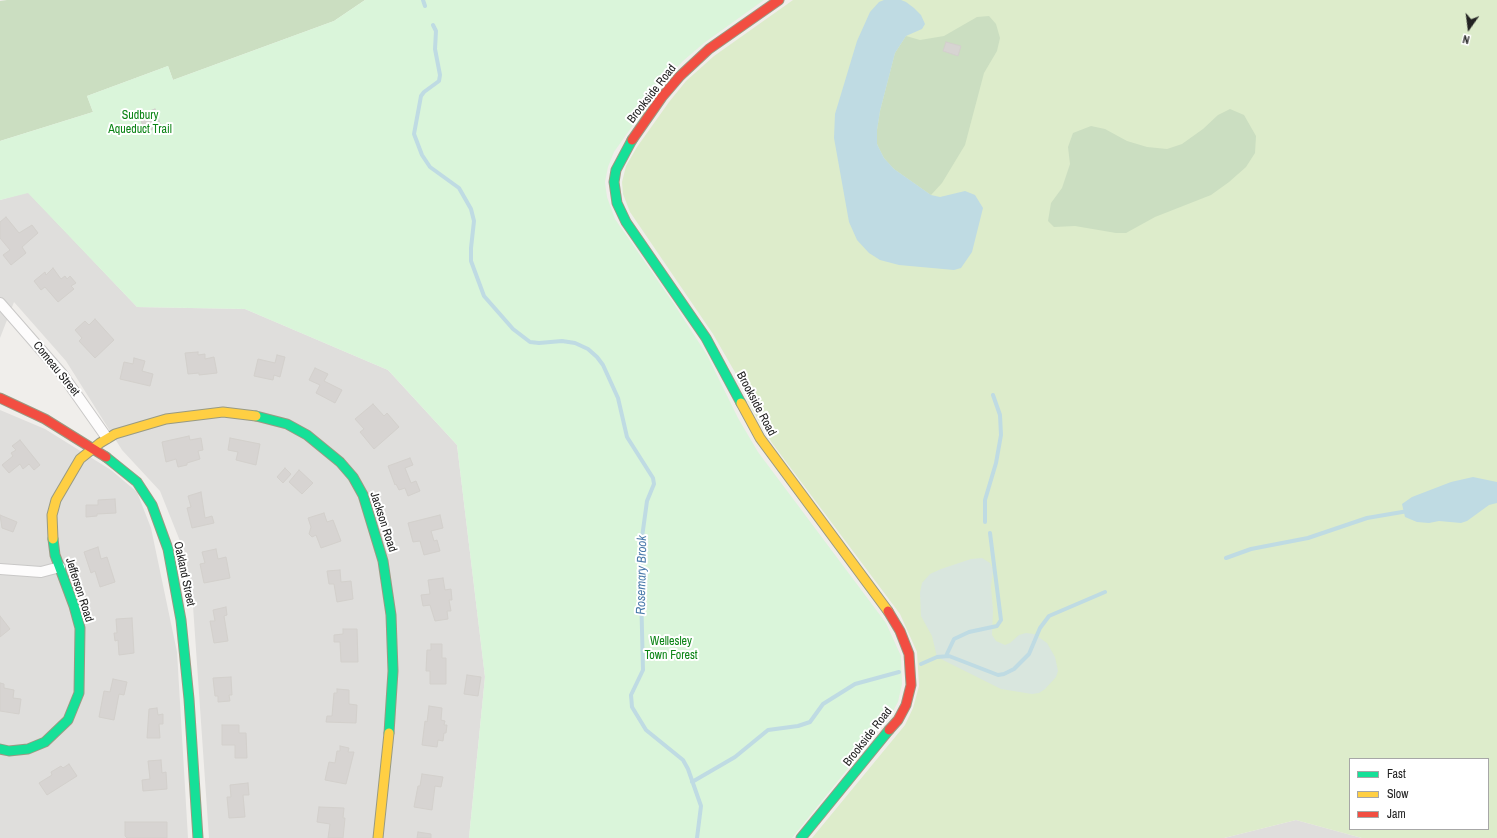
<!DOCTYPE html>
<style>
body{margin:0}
#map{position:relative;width:1497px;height:838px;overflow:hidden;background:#f0eeeb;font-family:"Archivo Narrow",sans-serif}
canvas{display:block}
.legend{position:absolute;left:1349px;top:758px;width:140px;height:72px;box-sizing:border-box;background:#fff;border:1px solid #a7a7a7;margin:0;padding:5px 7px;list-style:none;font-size:12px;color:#222}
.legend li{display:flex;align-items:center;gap:8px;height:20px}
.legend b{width:20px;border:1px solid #a7a7a7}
.north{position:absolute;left:1449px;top:8px;width:40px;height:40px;-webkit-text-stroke:3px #fff;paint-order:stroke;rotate:194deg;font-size:11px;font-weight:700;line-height:16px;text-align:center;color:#222}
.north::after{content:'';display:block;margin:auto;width:14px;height:18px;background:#222;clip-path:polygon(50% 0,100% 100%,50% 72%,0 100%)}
</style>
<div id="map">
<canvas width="1497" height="838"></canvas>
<ul class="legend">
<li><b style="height:5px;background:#16e098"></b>Fast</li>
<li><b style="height:5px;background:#ffcf43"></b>Slow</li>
<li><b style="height:5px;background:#f24e42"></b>Jam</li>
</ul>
<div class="north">N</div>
</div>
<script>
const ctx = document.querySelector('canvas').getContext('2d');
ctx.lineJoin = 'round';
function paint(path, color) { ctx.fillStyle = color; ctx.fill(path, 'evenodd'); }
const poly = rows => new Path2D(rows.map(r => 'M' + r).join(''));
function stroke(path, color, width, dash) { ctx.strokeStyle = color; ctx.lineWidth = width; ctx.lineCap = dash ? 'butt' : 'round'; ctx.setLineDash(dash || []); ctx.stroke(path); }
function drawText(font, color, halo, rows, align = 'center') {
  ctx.font = font + ' "Archivo Narrow",sans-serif'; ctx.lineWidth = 4; ctx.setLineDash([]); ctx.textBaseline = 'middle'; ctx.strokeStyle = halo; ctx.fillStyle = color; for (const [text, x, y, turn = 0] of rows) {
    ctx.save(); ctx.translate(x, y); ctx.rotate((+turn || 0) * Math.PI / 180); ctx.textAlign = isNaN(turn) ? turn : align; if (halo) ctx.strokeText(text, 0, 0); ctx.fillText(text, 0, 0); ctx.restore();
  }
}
const residential = poly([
 [28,192,137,307,245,309,388,370,457,445,485,677,469,838,209,838,193,606,182,546,160,491,122,450,66,361,14,302,0,338,0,200],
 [0,410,45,429,111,470,137,492,151,528,177,652,188,838,0,838],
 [1296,820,1362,838,1224,838]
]);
const grass = poly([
 [793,0,1497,0,1497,838,1362,838,1296,820,1224,838,812,838,905,725,913,708,919,686,917,652,900,614,772,443,753,411,736,374,713,334,630,212,623,194,622,182,626,166,637,147,669,102,686,81,714,56],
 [1350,759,1488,759,1488,829,1350,829]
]);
const forest = poly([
 [7,0,365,0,334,21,173,80,168,66,87,96,93,112,0,141,0,1],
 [989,16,996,24,1000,38,997,51,984,73,965,145,942,183,931,195,894,169,884,158,877,144,877,130,880,111,895,53,906,36,920,40,944,36,977,17],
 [1230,109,1244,115,1256,136,1255,153,1246,167,1229,182,1211,195,1155,217,1126,233,1116,233,1075,226,1054,227,1048,221,1051,203,1062,188,1070,164,1068,147,1073,133,1091,126,1105,129,1127,141,1147,147,1167,149,1182,144,1203,129,1218,115]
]);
const wetland = poly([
 [982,558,990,563,993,570,991,587,993,610,992,635,996,641,1005,645,1010,643,1019,635,1026,633,1034,634,1047,643,1055,657,1058,671,1056,677,1045,689,1039,693,1032,694,1001,689,937,657,932,636,921,616,920,593,922,583,930,574,941,569,971,559]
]);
const park = poly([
 [365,0,764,0,704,43,683,61,665,80,614,152,608,167,605,182,607,197,615,219,674,304,707,355,738,418,758,452,886,623,901,656,902,684,898,702,891,715,792,838,469,838,485,677,457,445,388,370,245,309,137,307,28,193,0,200,0,141,93,112,87,96,168,66,173,80,334,21]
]);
const water = poly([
 [884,0,901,0,906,2,914,8,921,15,925,24,922,29,906,36,895,53,880,111,877,130,877,144,884,158,894,169,931,195,940,197,965,191,975,195,983,208,972,252,961,268,954,270,899,265,880,260,869,253,857,240,849,222,834,138,835,114,857,41,870,12,879,2],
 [1473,477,1497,482,1497,503,1489,505,1467,521,1461,523,1439,521,1429,523,1417,522,1405,517,1402,504,1412,497,1451,482]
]);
const stream = poly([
 [423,0,425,6],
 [433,25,436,31,435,49,440,75,439,81,424,92,421,96,414,134,422,155,430,167,459,188,471,209,474,221,471,248,471,261,484,296,513,329,530,342,539,343,562,341,575,343,588,349,597,357,603,365,618,398,627,437,653,478,654,484,647,501,640,552,643,670,631,695,632,707,646,730,683,760,688,769,701,806,697,838],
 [985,522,985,500,996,463,1001,435,1000,415,993,395],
 [1226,558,1251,549,1308,538,1367,518,1408,511],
 [946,656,954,639,969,632,997,626,1001,620,990,533],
 [921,664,937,657,949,656,998,675,1004,674,1014,669,1029,654,1040,628,1049,616,1105,592],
 [692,782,735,757,768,730,798,726,810,722,823,704,855,684,899,672]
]);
const building = poly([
 [946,42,961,46,958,56,943,51,946,42],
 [155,109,161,126,145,132,139,115,155,109],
 [6,217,19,233,32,225,38,233,22,247,26,253,11,265,3,255,10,250,0,238,0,222,6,217],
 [53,268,61,279,65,276,67,279,70,276,76,283,71,286,74,289,58,302,45,287,41,290,34,281,45,272,46,275,53,268],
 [95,319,114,340,95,358,79,341,82,338,75,330,85,321,89,325,95,319],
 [198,352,198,355,205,354,205,359,214,357,217,373,199,375,199,373,188,374,185,353,198,352],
 [277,355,285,357,280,377,274,375,273,380,254,376,258,359,275,363,277,355],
 [134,358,145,361,142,371,153,374,150,386,120,379,124,362,133,364,134,358],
 [315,368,328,374,324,381,342,390,335,403,316,393,320,385,309,380,315,368],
 [373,404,384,416,387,413,399,427,374,449,360,432,364,429,355,419,373,404],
 [189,436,190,440,201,438,203,450,198,451,200,459,187,463,187,465,178,467,176,459,166,462,162,442,189,436],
 [230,438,260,444,256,465,236,460,238,452,228,450,230,438],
 [20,440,40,465,34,470,29,464,23,469,20,464,9,473,2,465,13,456,11,453,16,450,12,446,20,440],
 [410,458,413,465,405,468,411,483,416,481,420,491,408,496,405,488,399,490,396,484,395,485,388,466,410,458],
 [285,468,291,474,283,483,277,477,285,468],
 [299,470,313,483,302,494,289,482,299,470],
 [201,492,205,518,212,516,214,523,192,528,187,508,191,507,188,496,201,492],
 [115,499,116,513,97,514,97,516,86,517,86,505,98,505,98,500,115,499],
 [324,513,327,522,333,520,341,541,321,548,316,535,312,537,309,534,311,527,308,518,324,513],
 [0,515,17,522,13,532,2,528,0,515],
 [440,515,443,528,431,531,434,541,437,540,440,551,424,555,420,541,413,542,408,523,440,515],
 [98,547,101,559,107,557,115,582,100,587,95,571,91,573,84,552,98,547],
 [216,549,218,559,226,557,230,578,204,583,200,564,205,563,202,552,216,549],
 [340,570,341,582,351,581,353,599,337,602,334,584,329,584,327,571,340,570],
 [443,578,445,590,451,589,452,600,449,600,451,611,447,611,448,619,435,621,430,605,423,606,421,595,430,594,428,580,443,578],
 [226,607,227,615,224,616,228,641,214,643,210,621,215,621,213,610,226,607],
 [0,616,10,629,0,637,0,616],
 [132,618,134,653,119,655,118,640,115,641,114,633,117,633,116,619,132,618],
 [343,629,357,629,358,662,341,662,340,642,334,642,334,635,343,634,343,629],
 [431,644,442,644,442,658,446,658,446,684,430,684,430,671,426,671,427,650,431,650,431,644],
 [467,675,481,677,478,696,464,694,467,675],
 [231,677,232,695,229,695,230,701,218,702,218,696,215,696,213,678,231,677],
 [113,679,127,682,124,695,119,694,114,720,99,717,104,691,110,692,113,679],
 [0,683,4,684,4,688,14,690,13,698,21,699,19,714,0,711,0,683],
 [337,689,349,690,349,704,357,705,356,723,326,722,327,716,332,716,334,693,337,693,337,689],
 [429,706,442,708,441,720,445,721,444,725,447,725,446,733,444,733,443,741,438,740,437,747,422,745,425,721,427,722,429,706],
 [157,708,158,715,163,714,163,724,159,724,160,738,147,738,149,709,157,708],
 [222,725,239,725,239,733,246,733,247,758,235,758,235,745,222,745,222,725],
 [340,746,349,748,348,752,354,752,346,784,325,780,329,762,335,763,337,751,340,751,340,746],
 [161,760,162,773,166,772,167,789,143,791,142,780,150,779,148,761,161,760],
 [69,764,77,776,47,795,39,783,52,775,51,772,61,766,63,768,69,764],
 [422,774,443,777,441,787,435,786,432,810,414,807,418,786,420,786,422,774],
 [248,783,249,795,243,795,245,817,229,818,227,797,231,797,230,785,248,783],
 [319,807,344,808,343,818,345,818,343,838,328,838,330,824,317,822,319,807],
 [125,822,167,822,167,838,127,838,125,836,125,822],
 [418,832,431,834,431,838,417,838,418,832]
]);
const street = poly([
 [0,303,62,374,107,438],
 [0,569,41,572,60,567]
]);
const fast = poly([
 [632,140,616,170,614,182,617,203,626,222,706,338,741,403],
 [256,416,287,424,307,435,340,462,353,477,363,495,383,561,391,615,393,671,389,733],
 [106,457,137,482,152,505,168,549,181,620,189,699,198,838],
 [0,749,9,751,28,749,45,742,68,720,79,693,80,628,74,606,55,555,53,539],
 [801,838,889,730]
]);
const slow = poly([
 [741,403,760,438,888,611],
 [53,539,52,515,56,500,80,459,100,443,115,434,166,419,223,412,256,416],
 [378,838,389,733]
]);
const jam = poly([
 [632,140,662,97,680,76,709,49,779,0],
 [0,398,45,419,106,457],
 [888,611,900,631,909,654,911,685,906,705,898,720,889,730]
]);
const streetNames = [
 ["Brookside Road",652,94,-52],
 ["Comeau Street",56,369,51],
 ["Brookside Road",756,404,62],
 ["Jackson Road",383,522,72],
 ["Oakland Street",184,574,78],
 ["Jefferson Road",79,590,72],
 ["Brookside Road",868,737,-52]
];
const parkNames = [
 ["Sudbury",140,116],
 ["Aqueduct Trail",140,130],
 ["Wellesley",671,642],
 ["Town Forest",671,656]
];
const waterNames = [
 ["Rosemary Brook",642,575,-89]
];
paint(residential, '#dfdedc');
paint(grass, '#ddeccb');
paint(forest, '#cbdec1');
paint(wetland, '#d9e6de');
paint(park, '#daf5da');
paint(water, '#bfdbe3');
stroke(stream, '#bfdbe3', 4);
paint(building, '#d7d4d2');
stroke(building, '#d3d0cc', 1);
stroke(street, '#c9c8c7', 12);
stroke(fast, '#999a82', 11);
stroke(slow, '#999a82', 11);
stroke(jam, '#999a82', 11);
stroke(street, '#fdfcfc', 10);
stroke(fast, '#16e098', 9);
stroke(slow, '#ffcf43', 9);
stroke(jam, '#f24e42', 9);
drawText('12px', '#222', '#fff', streetNames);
drawText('12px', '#0c8416', '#fff', parkNames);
drawText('italic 13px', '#4a7aab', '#fff', waterNames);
</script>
